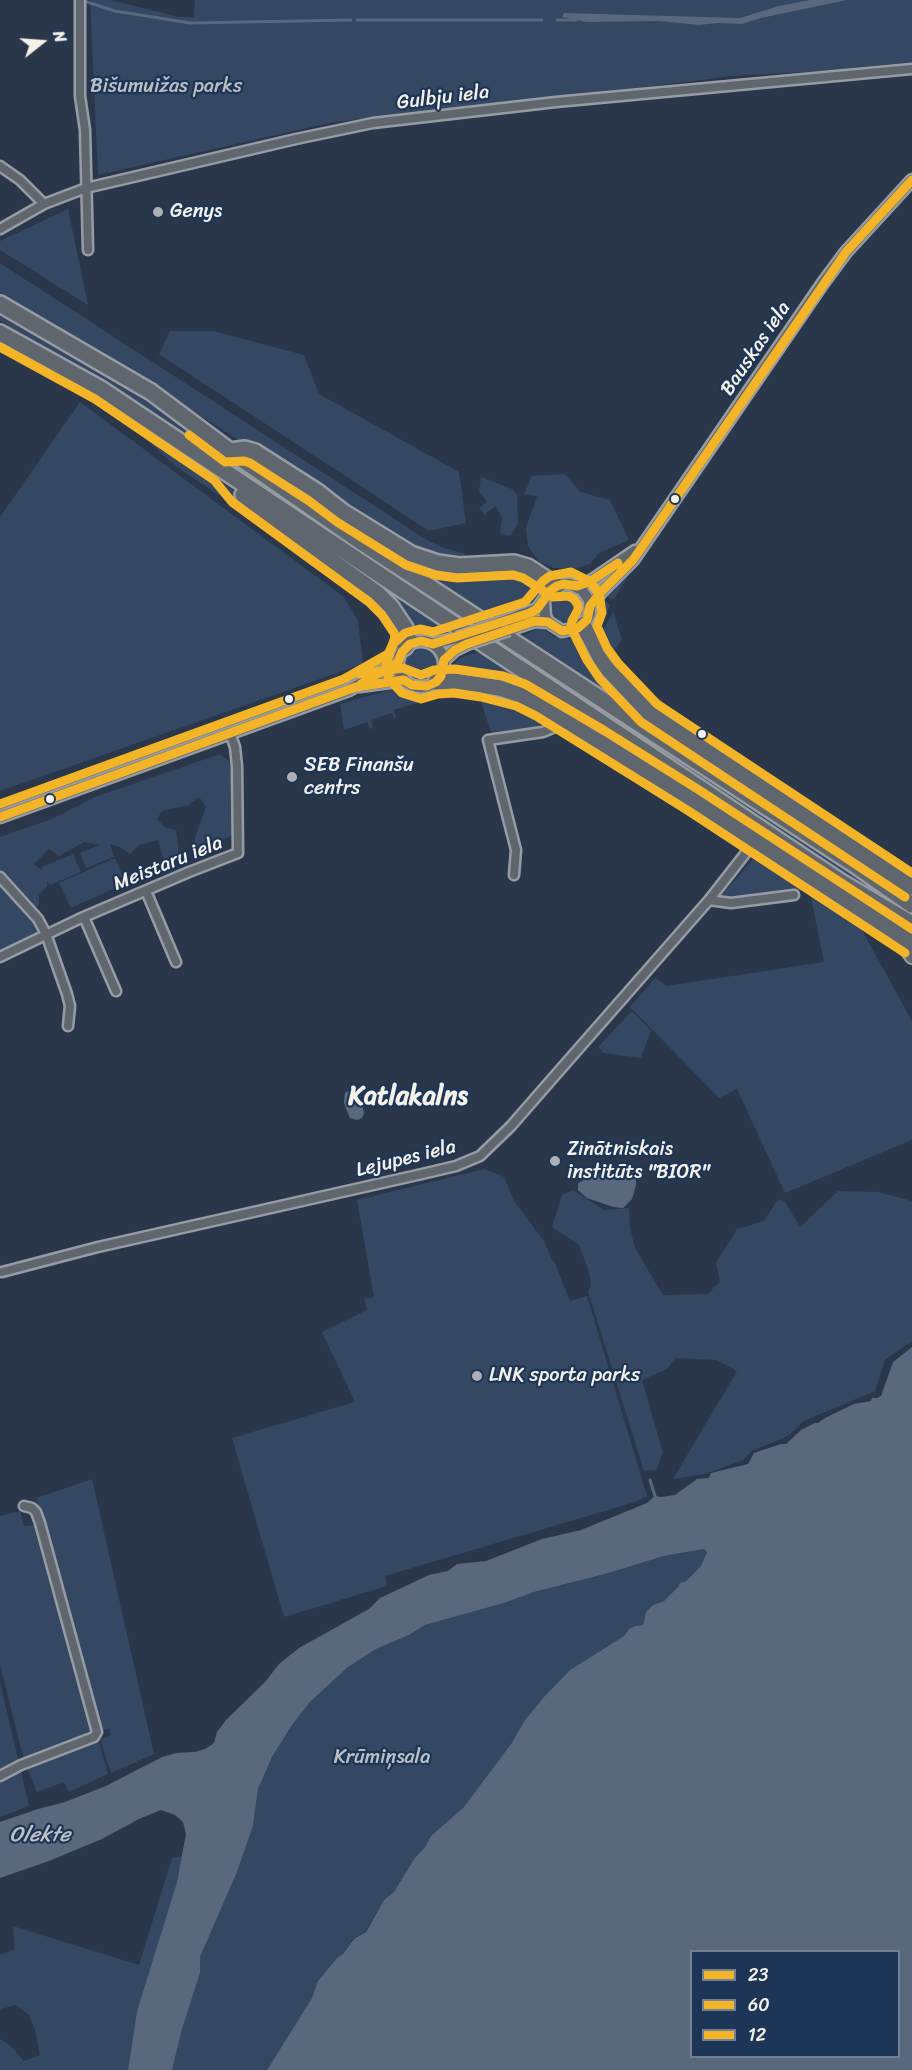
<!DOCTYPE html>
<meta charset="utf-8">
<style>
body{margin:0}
#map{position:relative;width:912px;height:2070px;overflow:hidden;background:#2a374a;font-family:Sriracha,sans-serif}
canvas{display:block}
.legend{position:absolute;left:690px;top:1950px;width:210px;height:108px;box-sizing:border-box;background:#1d3557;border:2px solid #738091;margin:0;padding:8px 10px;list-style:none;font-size:18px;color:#f4f1e8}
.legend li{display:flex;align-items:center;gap:12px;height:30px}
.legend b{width:30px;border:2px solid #738091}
.north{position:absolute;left:12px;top:12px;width:60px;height:60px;-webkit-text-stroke:4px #1d3557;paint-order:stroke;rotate:73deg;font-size:16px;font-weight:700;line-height:24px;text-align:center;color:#f4f1e8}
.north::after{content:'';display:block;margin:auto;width:21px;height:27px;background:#f4f1e8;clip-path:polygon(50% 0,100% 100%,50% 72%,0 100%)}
</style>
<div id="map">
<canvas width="912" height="2070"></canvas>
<ul class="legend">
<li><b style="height:8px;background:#f4b427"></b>23</li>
<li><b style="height:8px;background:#f4b427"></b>60</li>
<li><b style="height:8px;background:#f4b427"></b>12</li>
</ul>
<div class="north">N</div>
</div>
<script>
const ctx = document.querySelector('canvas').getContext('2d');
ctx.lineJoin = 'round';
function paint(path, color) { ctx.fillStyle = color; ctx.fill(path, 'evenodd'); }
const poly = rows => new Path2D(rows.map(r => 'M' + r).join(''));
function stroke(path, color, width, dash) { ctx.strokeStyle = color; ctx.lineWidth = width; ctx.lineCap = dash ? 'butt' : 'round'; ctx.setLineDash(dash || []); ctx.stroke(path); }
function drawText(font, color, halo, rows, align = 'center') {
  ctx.font = font + ' Sriracha,sans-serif'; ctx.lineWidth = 4.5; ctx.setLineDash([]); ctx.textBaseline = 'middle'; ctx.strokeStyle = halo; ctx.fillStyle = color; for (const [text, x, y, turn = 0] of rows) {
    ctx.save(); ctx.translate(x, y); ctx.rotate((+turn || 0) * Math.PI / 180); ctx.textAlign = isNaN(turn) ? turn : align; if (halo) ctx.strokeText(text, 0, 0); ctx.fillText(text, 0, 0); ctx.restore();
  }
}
const green = poly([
 [90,0,110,0,179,17,194,17,195,0,912,0,912,62,821,71,732,76,543,100,334,122,98,175],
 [68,209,88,305,0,250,0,241],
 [0,263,427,540,444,548,466,554,461,558,451,560,406,547,119,364,66,336,0,298],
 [0,311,61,347,209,442,912,911,912,918,863,888,167,424,112,388,0,321],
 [170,331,213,331,304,355,319,394,459,472,466,523,429,531,159,354],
 [0,341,75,386,74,389,27,360,0,345],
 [77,387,185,456,233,490,386,608,177,467,136,431,75,391],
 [80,402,344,597,358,621,363,664,0,791,0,517],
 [565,474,580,492,610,500,629,540,599,553,590,564,577,568,554,568,539,562,528,546,526,528,537,496,524,494,532,476],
 [481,477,512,489,517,495,518,525,510,536,500,533,502,519,496,506,486,513,486,516,479,508,487,502,479,492],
 [377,542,398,552,517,570,538,581,536,584,537,596,529,604,489,616],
 [639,559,614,599,610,599,605,593],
 [360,571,448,632,422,632,411,623,408,624,357,572],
 '549 607a17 17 0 1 1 34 0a17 17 0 1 1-34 0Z',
 [602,596,610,605,609,608,602,622,589,634,595,607],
 [613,611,622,640,613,652,641,685,662,701,662,706,637,690,610,661,599,639],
 [537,629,544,629,554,637,573,639,578,647,582,645,599,669,912,892,912,899,737,780,520,637],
 '403 664a17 17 0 1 1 34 0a17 17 0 1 1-34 0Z',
 [477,652,486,656,610,738,459,676,458,672,452,672,452,666,460,658],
 [393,689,414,695,429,695,449,689,501,697,540,718,540,728,497,734,493,733,490,730,481,701,473,696,455,699,453,691,394,710,396,718,394,719,392,713,371,720,373,728,370,729,367,722,344,730,340,704],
 [220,754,230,762,234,810,232,836,193,852,195,837,206,807,199,797,188,805,162,811,157,819,166,828,176,830,179,854,166,868,158,840,139,845,130,854,120,847,110,844,114,857,86,868,80,853,99,845,84,842,59,856,49,849,34,864,43,871,42,867,73,854,81,872,50,885,47,881,47,886,39,895,39,904,30,917,38,932,0,950,0,837,52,819,95,797],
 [732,758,912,877,912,881,731,760],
 [755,857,806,890,732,900,720,897],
 [115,858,126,883,71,908,59,883],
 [817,897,858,923,912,1021,912,1140,785,1193,737,1089,719,1098,630,1007,655,978,666,986,824,962,811,898],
 [632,1011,651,1031,641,1058,604,1053,598,1047],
 [484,1169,504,1177,514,1201,544,1241,552,1260,554,1261,570,1301,587,1296,647,1496,635,1502,385,1576,387,1586,284,1617,232,1438,355,1402,322,1332,367,1310,364,1299,374,1297,357,1200],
 [573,1190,604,1210,629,1208,630,1228,635,1248,663,1295,707,1294,720,1282,716,1263,737,1229,764,1221,778,1199,785,1202,800,1227,838,1191,878,1192,912,1201,912,1341,885,1360,875,1391,804,1421,788,1436,752,1451,743,1460,705,1474,673,1479,737,1371,716,1360,676,1358,667,1369,642,1380,663,1453,656,1470,644,1471,588,1291,591,1286,589,1272,579,1245,552,1227,562,1195],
 [92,1479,154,1754,111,1773,100,1739,111,1735,109,1729,100,1731,36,1498],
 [20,1511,24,1526,34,1525,37,1526,93,1733,24,1760,0,1665,0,1516],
 [704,1549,707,1552,701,1566,664,1601,653,1605,646,1612,643,1625,635,1626,629,1629,624,1636,570,1670,543,1698,525,1720,511,1744,463,1808,431,1836,425,1847,414,1859,394,1892,384,1900,365,1932,353,1939,343,1954,337,1958,318,1981,312,1998,267,2070,172,2070,182,2029,200,1973,200,1957,237,1872,253,1826,258,1789,272,1757,292,1725,310,1702,348,1667,376,1649,409,1635,425,1625,504,1603,534,1592,605,1574,664,1556],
 [0,1682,29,1806,0,1817],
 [98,1739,108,1774,69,1792,64,1782,37,1792,27,1767],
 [182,1856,177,1882,137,2011,128,2070,0,2070,0,2039,10,2045,24,2061,40,2055,35,2030,29,2015,16,2005,1,2009,0,2011,0,1955,15,1949,13,1926,139,1965,172,1858]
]);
const water = poly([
 [810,0,847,0,761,18,742,24,717,23,699,25,659,21,587,22,562,17,564,13,740,18,779,6],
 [353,1088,360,1095,362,1102,364,1114,362,1118,357,1120,350,1118,344,1103,345,1093],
 [626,1162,636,1172,636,1185,632,1199,623,1208,613,1207,587,1198,578,1190,578,1183,584,1180],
 [912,1347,912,2070,267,2070,312,1998,318,1981,337,1958,343,1954,354,1939,366,1932,384,1900,394,1892,414,1859,425,1847,431,1836,463,1808,511,1744,525,1720,543,1698,570,1670,624,1636,629,1629,635,1626,643,1625,646,1612,653,1605,664,1601,679,1586,680,1583,686,1581,701,1566,707,1552,704,1549,664,1556,605,1574,534,1592,504,1603,425,1625,409,1635,376,1649,348,1667,310,1702,292,1725,272,1757,258,1789,253,1826,237,1872,200,1957,200,1973,182,2029,172,2070,128,2070,137,2011,177,1882,186,1834,183,1822,175,1815,161,1810,139,1819,102,1839,49,1861,0,1878,0,1822,38,1809,65,1802,106,1786,162,1757,176,1753,195,1752,205,1749,214,1743,217,1732,226,1720,265,1682,279,1664,299,1648,369,1609,380,1598,429,1575,448,1571,457,1564,486,1561,542,1539,581,1530,647,1503,655,1496,661,1497,675,1495,697,1479,709,1478,711,1473,748,1464,754,1453,781,1444,786,1444,801,1430,815,1423,818,1423,825,1418,854,1404,871,1401,872,1398,877,1398,881,1396,893,1362],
 [692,1952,898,1952,898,2056,692,2056]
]);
const stream = poly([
 [87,2,115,11,190,23,351,20],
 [357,20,542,20],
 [557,20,576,20],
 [650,1480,655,1496]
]);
const street = poly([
 [80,0,80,96,85,130,88,250],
 [0,166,20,180,44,204],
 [0,229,44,204,86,188,296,139,373,123,556,102,912,69],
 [514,875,516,850,488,740,543,732,555,727,560,718],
 [0,877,38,919,46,934,67,994,70,1006,68,1026],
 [146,891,176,962],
 [709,900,731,903,794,895],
 [84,917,116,991],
 [0,957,79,919,189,872,238,853,237,766,235,747,230,733],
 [2,1272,98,1247,422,1174,456,1166,480,1156,511,1126,552,1079,709,900,756,840],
 [0,1776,21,1765,94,1737,97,1732,40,1523,36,1512,32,1508,24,1506]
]);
const secondary = poly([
 [577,586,591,581,635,551],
 [590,606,601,592,633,560,823,283,846,252,912,180],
 [499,623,537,609,551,590,564,584,570,584,582,590,589,600,590,613,587,620,578,628,562,631,548,622,545,616,544,602],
 [509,630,535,621,548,622],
 '398 664a23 23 0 1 1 46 0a23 23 0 1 1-46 0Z',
 [433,644,457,638],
 [444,660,455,650,467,644],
 [360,686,404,680],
 [0,817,349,690,398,662]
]);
const primary = poly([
 [897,936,912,957]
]);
const highway = poly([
 [0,304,151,392,230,451,364,544,858,867,912,905],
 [0,333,101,389,841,882,912,924],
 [230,451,245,449,255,452,316,491,343,512,411,554,438,563,459,566,514,563,528,567,557,586],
 [243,495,304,541,377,593,391,607,405,628,408,637,405,647],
 [583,625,604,665,649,713,912,887],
 [436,682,454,681,500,688,520,695,542,706,693,800,912,943]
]);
const secondaryBridge = poly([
 [457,638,499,623],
 [467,644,509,630]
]);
const bus1 = poly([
 [361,684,398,662,402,652,410,644,421,641,433,644,530,613,537,609,551,590,557,586,564,584,577,586,591,581,618,563],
 [0,817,356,687,404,680,412,685,427,686,436,682,441,676,444,660,455,650,467,644,535,621,548,622,562,631,578,628,587,620,590,606,601,592,633,560,846,252,912,180]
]);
const bus2 = poly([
 [0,347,95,399,214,480,232,502,369,602,382,615,394,633,395,637,386,664,389,679,402,693,421,699,438,694,454,693,481,697,516,706,536,716,687,810,905,953],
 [189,435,225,462,244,461,250,463,309,501,337,522,406,565,435,575,457,578,513,575,523,578,553,597,568,596,574,599,578,605,578,610,572,621,571,628,587,660,600,679,641,722,905,897]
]);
const bus3 = poly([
 [360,674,403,668,421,675,434,670,455,669,503,676,525,684,605,731,699,790,912,929],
 [0,804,344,679,388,654,393,644,405,633,420,629,433,632,525,602,543,581,550,576,571,572,589,581,599,593,602,613,597,626,607,648,618,663,657,704,912,873]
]);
const markers = [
 [158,212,6,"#adb0b1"],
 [675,499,5,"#f4f1e8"],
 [289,699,5,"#f4f1e8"],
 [702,734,5,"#f4f1e8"],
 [292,777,6,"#adb0b1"],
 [50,799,5,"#f4f1e8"],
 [555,1161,6,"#adb0b1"],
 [477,1376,6,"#adb0b1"]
];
const parkNames = [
 ["Bišumuižas parks",166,87],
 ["Krūmiņsala",382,1758]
];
const streetNames = [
 ["Gulbju iela",443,98,-7],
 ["Bauskas iela",756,349,-56],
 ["Meistaru iela",168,864,-22],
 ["Lejupes iela",406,1159,-14]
];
const poiNames = [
 ["Genys",170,212],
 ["SEB Finanšu",304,766],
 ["centrs",304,789],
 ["Zinātniskais",567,1150],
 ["institūts \"BIOR\"",567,1173],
 ["LNK sporta parks",489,1376]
];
const waterNames = [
 ["Olekte",40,1836]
];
const districtNames = [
 ["Katlakalns",408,1097]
];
paint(green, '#344763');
paint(water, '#59687d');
stroke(stream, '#59687d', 3);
stroke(street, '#979ca3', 13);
stroke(secondary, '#979ca3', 15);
stroke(primary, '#979ca3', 16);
stroke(highway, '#979ca3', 20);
stroke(street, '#60666e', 8);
stroke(secondary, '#60666e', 10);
stroke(primary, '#60666e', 12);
stroke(highway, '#60666e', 15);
stroke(secondaryBridge, '#979ca3', 15, []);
stroke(secondaryBridge, '#60666e', 10);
stroke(bus1, '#f4b427', 9);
stroke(bus2, '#f4b427', 9);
stroke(bus3, '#f4b427', 9);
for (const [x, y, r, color] of markers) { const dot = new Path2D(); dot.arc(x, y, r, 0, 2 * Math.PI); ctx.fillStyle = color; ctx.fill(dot); stroke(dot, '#1d3557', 2); }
drawText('20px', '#bbbfc1', '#1d3557', parkNames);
drawText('20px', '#f4f1e8', '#1d3557', streetNames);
drawText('20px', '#f4f1e8', '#1d3557', poiNames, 'left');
drawText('italic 21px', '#c0c3c4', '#1d3557', waterNames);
drawText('bold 26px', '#f4f1e8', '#1d3557', districtNames);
</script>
